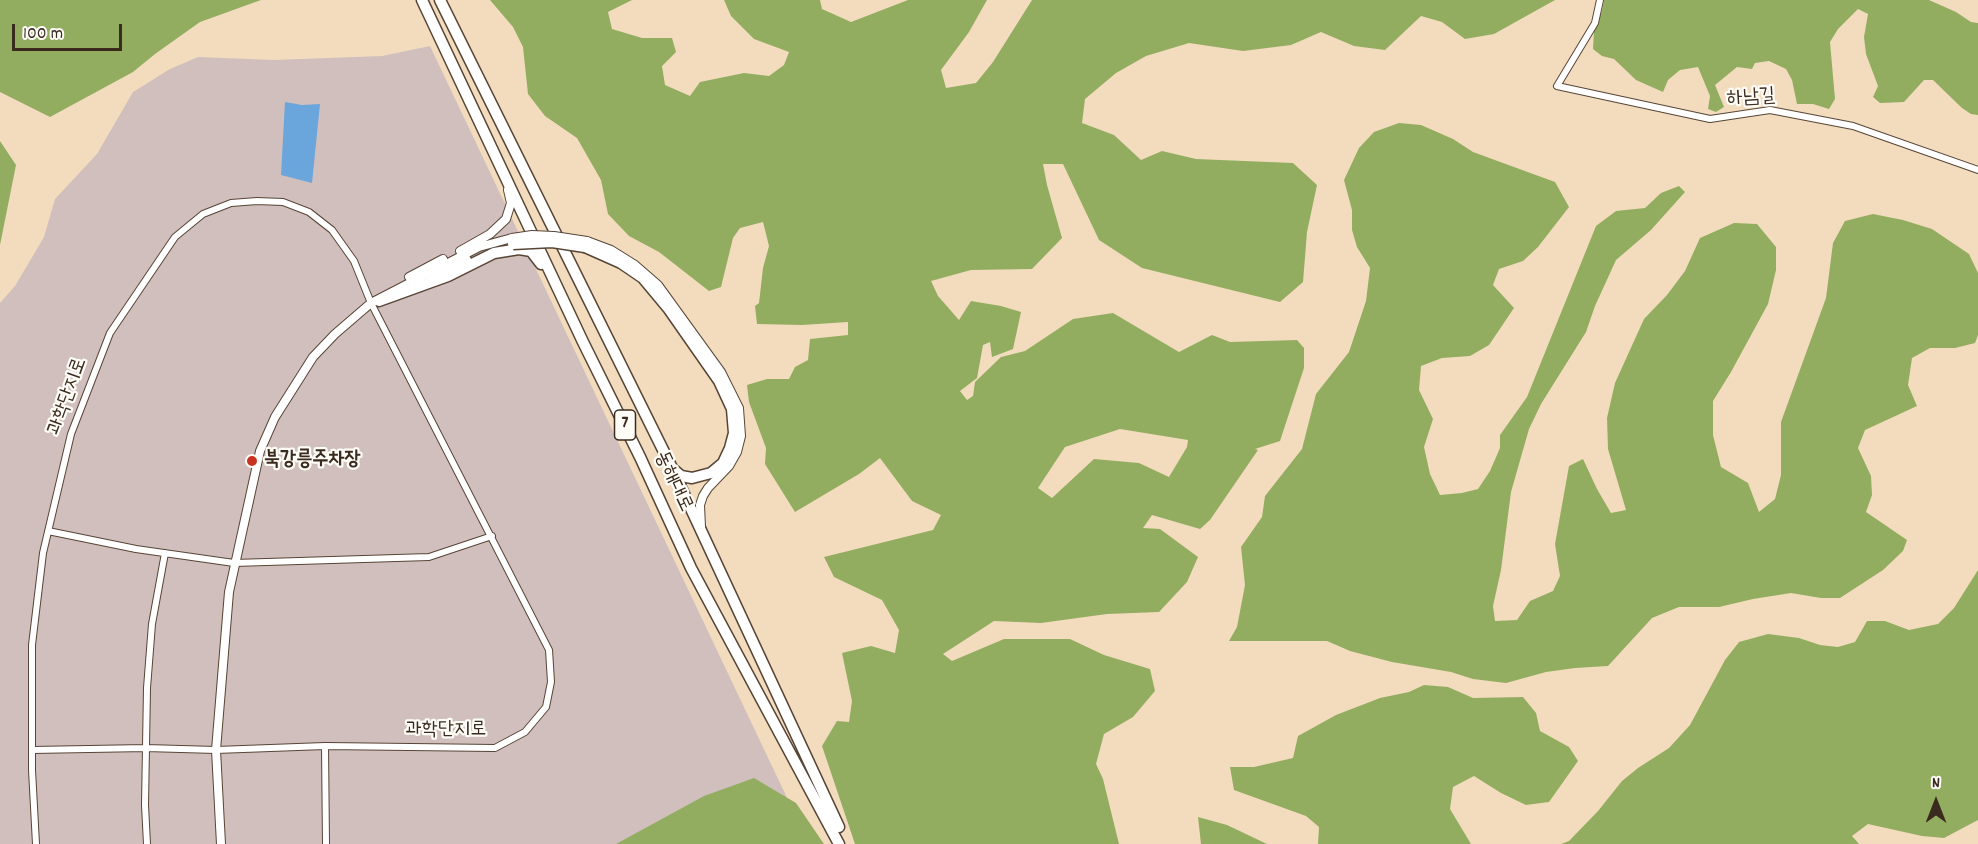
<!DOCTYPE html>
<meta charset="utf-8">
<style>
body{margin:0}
#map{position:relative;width:1978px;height:844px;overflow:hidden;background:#f3dcbe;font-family:Dekko,sans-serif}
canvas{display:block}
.north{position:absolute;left:1906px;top:772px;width:60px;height:60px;-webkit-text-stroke:4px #fdfcf7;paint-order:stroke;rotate:0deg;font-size:16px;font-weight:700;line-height:24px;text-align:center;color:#3b2a1e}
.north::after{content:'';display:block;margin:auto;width:21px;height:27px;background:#3b2a1e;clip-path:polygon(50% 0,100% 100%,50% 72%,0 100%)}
.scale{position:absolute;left:12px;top:24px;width:110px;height:27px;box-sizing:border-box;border:3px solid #3b2a1e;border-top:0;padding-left:8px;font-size:18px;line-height:21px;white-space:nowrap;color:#3b2a1e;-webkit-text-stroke:4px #fdfcf7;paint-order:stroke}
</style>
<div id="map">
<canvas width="1978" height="844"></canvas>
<div class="north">N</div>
<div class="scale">100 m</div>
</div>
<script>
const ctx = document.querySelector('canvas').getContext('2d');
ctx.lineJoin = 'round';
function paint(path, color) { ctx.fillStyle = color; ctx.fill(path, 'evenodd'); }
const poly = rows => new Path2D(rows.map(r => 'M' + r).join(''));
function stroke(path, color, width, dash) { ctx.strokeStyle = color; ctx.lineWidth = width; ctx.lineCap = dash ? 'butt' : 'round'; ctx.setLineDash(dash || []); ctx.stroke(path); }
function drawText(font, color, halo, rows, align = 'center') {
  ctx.font = font + ' Dekko,"Poor Story",sans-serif'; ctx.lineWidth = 4.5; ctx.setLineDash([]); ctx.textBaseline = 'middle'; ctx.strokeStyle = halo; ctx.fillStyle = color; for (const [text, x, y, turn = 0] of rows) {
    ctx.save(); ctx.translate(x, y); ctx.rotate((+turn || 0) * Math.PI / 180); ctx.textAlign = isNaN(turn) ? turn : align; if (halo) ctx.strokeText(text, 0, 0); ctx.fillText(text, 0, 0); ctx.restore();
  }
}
const industrial = poly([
 [430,46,809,844,0,844,0,303,15,286,44,237,55,199,97,154,133,92,170,69,198,57,274,60,382,56]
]);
const forest = poly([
 [0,0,261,0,200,22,155,54,133,72,50,117,0,92],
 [490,0,632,0,608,12,612,29,642,38,672,38,676,52,662,66,665,85,690,96,700,82,744,73,769,76,784,65,789,52,754,39,731,16,724,0,820,0,822,9,851,22,908,0,987,0,969,32,941,70,946,88,976,83,993,62,1032,0,1555,0,1494,34,1465,39,1442,22,1421,16,1385,50,1354,46,1321,32,1291,45,1243,51,1189,43,1146,56,1116,73,1085,99,1082,123,1114,135,1141,160,1162,151,1196,159,1293,163,1317,185,1307,232,1303,282,1280,302,1142,268,1099,240,1063,164,1043,164,1047,185,1062,238,1032,269,971,270,931,281,938,296,959,320,971,301,1001,306,1021,312,1013,349,992,357,990,342,983,345,977,378,960,391,967,400,973,396,975,382,1001,357,1025,351,1073,319,1113,313,1179,352,1212,335,1230,342,1297,340,1304,348,1304,368,1280,441,1255,449,1258,450,1210,520,1200,529,1152,515,1143,528,1160,529,1198,557,1187,582,1159,612,1107,614,1041,623,994,621,943,654,952,661,1004,639,1070,639,1104,655,1150,669,1155,691,1133,717,1104,734,1096,764,1103,779,1119,844,855,844,822,746,837,721,849,722,852,701,842,653,871,646,895,653,899,630,882,600,834,577,824,557,933,530,941,515,912,501,880,458,859,474,795,512,765,464,766,448,749,402,747,385,767,379,789,379,795,367,808,360,810,339,848,335,848,322,802,325,757,324,755,306,759,303,763,268,769,246,763,222,740,228,733,238,721,287,709,291,659,252,629,236,608,214,601,180,577,138,545,116,528,94,523,47,513,27],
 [1120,429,1188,440,1187,447,1169,477,1139,463,1094,459,1052,498,1038,488,1065,447],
 [1604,0,1929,0,1956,12,1971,22,1978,23,1978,115,1971,114,1962,108,1933,80,1924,80,1904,102,1880,103,1873,97,1878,86,1866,54,1864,37,1868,14,1858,9,1838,29,1830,42,1835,99,1829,109,1813,104,1797,104,1792,80,1786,69,1769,61,1755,63,1752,69,1737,67,1715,85,1724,107,1716,112,1708,109,1710,96,1698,67,1680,70,1668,80,1663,92,1636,80,1614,59,1602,56,1593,49,1594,31,1602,11],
 [1399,123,1421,125,1453,139,1473,152,1555,182,1569,207,1538,247,1523,261,1499,269,1493,285,1514,308,1489,345,1470,356,1442,358,1421,366,1419,390,1433,419,1424,447,1430,474,1440,495,1462,493,1478,489,1490,471,1500,448,1500,435,1527,397,1596,226,1616,211,1645,208,1661,193,1679,186,1685,192,1651,230,1616,260,1595,306,1586,332,1541,404,1529,429,1511,492,1501,570,1493,606,1495,621,1517,620,1530,601,1553,591,1560,576,1555,544,1569,466,1583,459,1597,489,1611,513,1626,510,1608,449,1607,418,1615,383,1644,319,1667,295,1685,271,1700,238,1734,223,1757,224,1776,247,1776,270,1768,304,1731,372,1713,401,1713,435,1721,467,1748,483,1759,512,1775,499,1781,475,1781,422,1826,298,1833,243,1845,221,1873,214,1903,220,1932,229,1969,254,1978,273,1978,335,1975,343,1955,348,1930,348,1912,358,1908,385,1917,406,1865,430,1858,448,1871,476,1872,495,1866,512,1907,540,1903,551,1883,570,1840,598,1821,598,1791,593,1753,599,1719,607,1679,607,1652,618,1608,666,1575,668,1546,672,1506,683,1473,679,1451,672,1392,662,1350,651,1327,641,1229,641,1237,627,1245,585,1241,547,1262,517,1265,496,1302,449,1316,394,1349,352,1366,301,1370,268,1357,247,1352,230,1352,210,1344,180,1359,148,1374,132],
 [0,141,16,165,0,245],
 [1978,570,1978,820,1944,838,1922,836,1868,824,1852,836,1859,844,1561,844,1569,841,1598,811,1622,781,1638,768,1669,748,1690,725,1725,660,1739,642,1768,634,1799,638,1820,645,1838,647,1855,642,1867,621,1885,621,1909,630,1938,624,1954,608],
 [1424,685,1448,687,1473,698,1523,697,1536,713,1540,731,1569,747,1578,761,1549,802,1526,805,1501,793,1474,776,1453,787,1450,809,1471,844,1318,844,1319,827,1306,816,1234,790,1230,767,1254,767,1293,758,1298,736,1336,715,1380,698,1409,692],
 [754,778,796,803,824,844,616,844,704,796],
 [1198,817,1227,825,1267,844,1201,844]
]);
const water = poly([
 [285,102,302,105,320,104,312,183,281,175]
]);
const minor = poly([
 [1600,0,1595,23,1557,86,1710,119,1770,110,1853,126,1978,170],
 [48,531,136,549,234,563,429,557,492,536],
 [325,746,326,844],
 [32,750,146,748,216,750,325,746,495,748,525,732,546,707,551,682,549,650,371,303,354,261,332,230,309,212,283,202,257,201,231,203,203,214,175,237,110,333,71,434,43,553,32,645,32,770,36,844],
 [147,844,145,805,147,688,152,624,165,553]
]);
const tertiary = poly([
 [587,241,611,250,635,265,658,285,721,372,739,408,741,436,737,452,729,466,708,488,703,496,700,505,701,527],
 [460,251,490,234,506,219,511,203,508,190],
 [409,277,443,259],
 [221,844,216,750,229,592,260,451,275,417,313,357,335,334,371,303,479,247,512,238]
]);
const trunk = poly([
 [422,0,583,342,640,457,691,568,839,844],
 [440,0,672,468,839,827],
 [585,247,621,263,643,278,668,308,719,381,732,409,734,433,730,448,723,463,711,473,692,478,681,476,674,470],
 [431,276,466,260],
 [379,301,448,276,494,253,519,249,531,251,541,264]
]);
const tertiaryBridge = poly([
 [512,238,532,235,554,236,587,241]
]);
const trunkBridge = poly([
 [513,244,552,242,585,247]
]);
const markers = [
 [252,461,6,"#c8321e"]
];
const shields = [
 [625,425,21]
];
const shieldNames = [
 ["7",625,425]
];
const streetNames = [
 ["하남길",1751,99,-4],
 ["과학단지로",69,397,-70],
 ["동해대로",672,482,65],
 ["과학단지로",446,731]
];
const poiNames = [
 ["북강릉주차장",264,461]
];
paint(industrial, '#d1bfbd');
paint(forest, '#92ad60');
paint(water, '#6aa6db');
stroke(minor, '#574536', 8);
stroke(tertiary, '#574536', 10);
stroke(trunk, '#574536', 13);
stroke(minor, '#fff', 6);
stroke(tertiary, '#fff', 8);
stroke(trunk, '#fff', 10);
stroke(tertiaryBridge, '#574536', 10, []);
stroke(trunkBridge, '#574536', 13, []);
stroke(tertiaryBridge, '#fff', 8);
stroke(trunkBridge, '#fff', 10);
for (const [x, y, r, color] of markers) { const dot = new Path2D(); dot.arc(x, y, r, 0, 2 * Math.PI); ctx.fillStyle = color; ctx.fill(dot); stroke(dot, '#fdfcf7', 2); }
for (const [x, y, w] of shields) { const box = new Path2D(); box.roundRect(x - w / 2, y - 15, w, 30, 4.5); ctx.fillStyle = '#fdfcf7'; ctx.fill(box); stroke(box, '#3b2a1e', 1.5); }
drawText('bold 18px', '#3b2a1e', null, shieldNames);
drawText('20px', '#3b2a1e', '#fdfcf7', streetNames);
drawText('bold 20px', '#3b2a1e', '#fdfcf7', poiNames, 'left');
</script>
